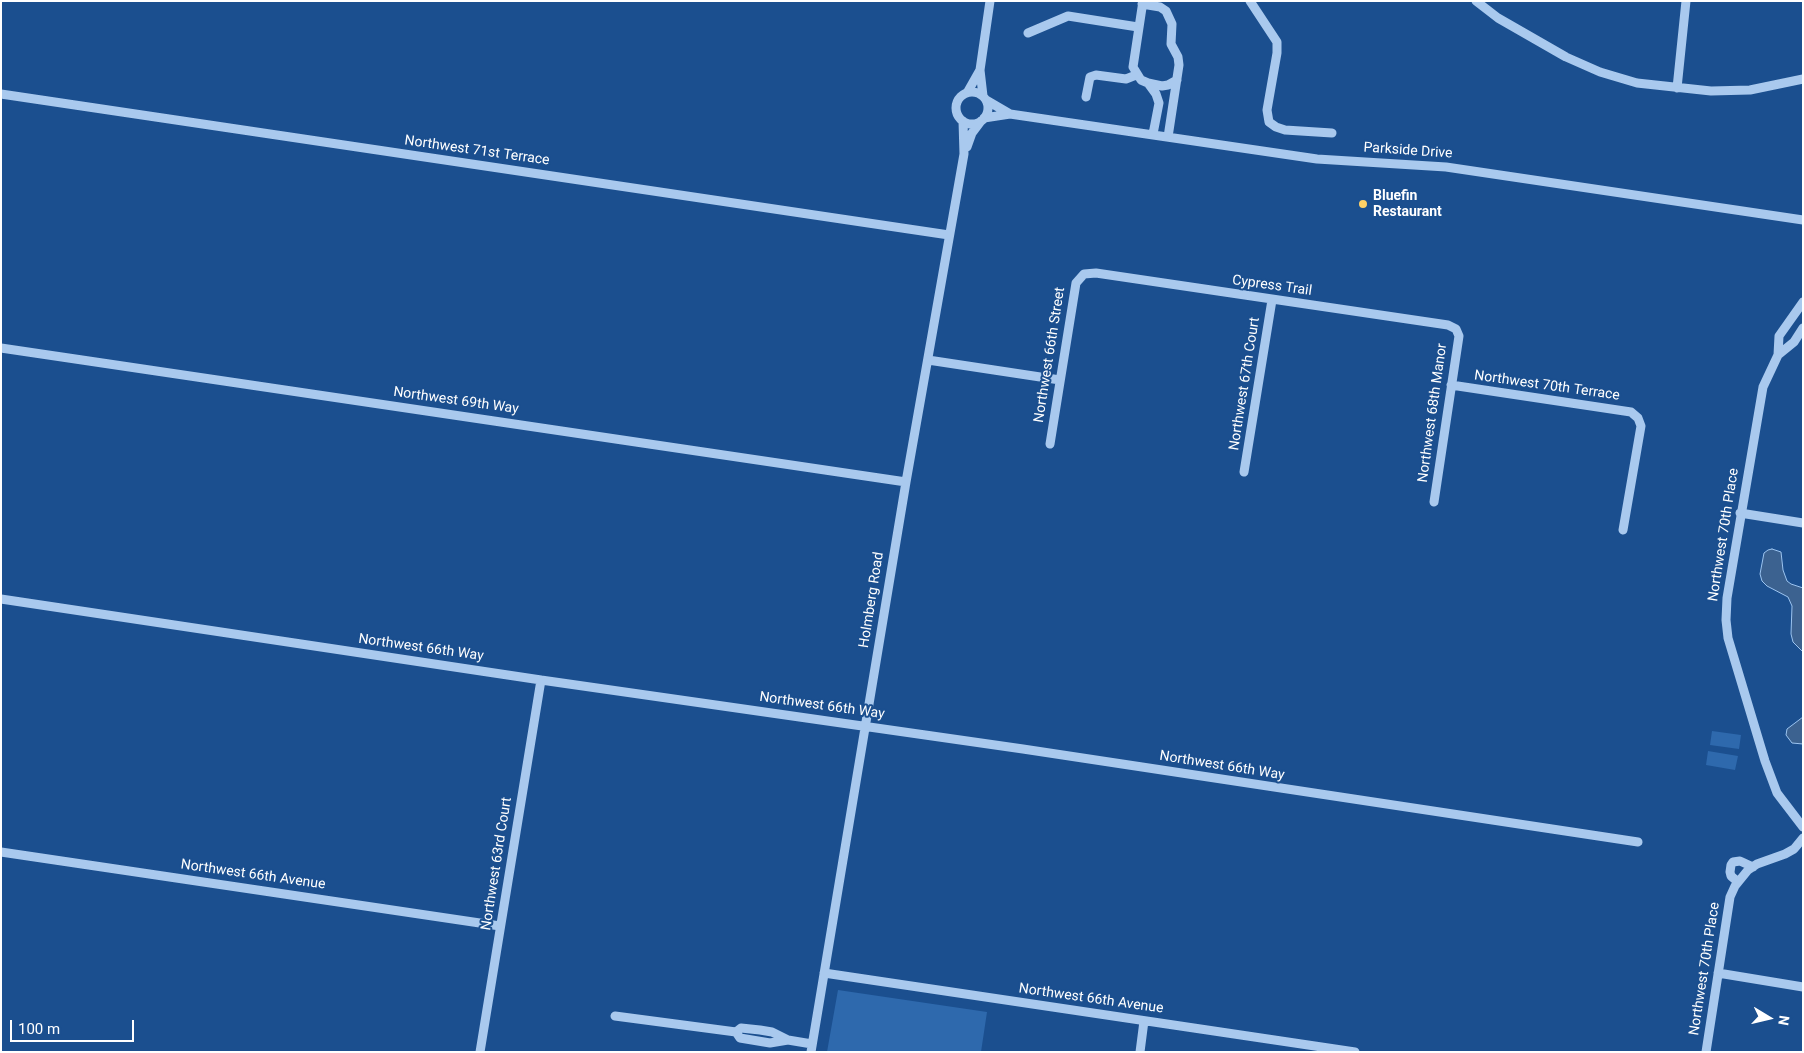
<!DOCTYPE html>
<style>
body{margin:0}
#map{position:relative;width:1804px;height:1053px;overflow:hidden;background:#1b4f8f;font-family:Roboto,sans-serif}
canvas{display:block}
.frame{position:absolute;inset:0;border:2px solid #fff;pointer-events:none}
.north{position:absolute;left:1744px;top:993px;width:50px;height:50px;-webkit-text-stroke:4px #1b4f8f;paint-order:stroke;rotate:99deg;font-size:14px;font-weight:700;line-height:20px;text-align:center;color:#fff}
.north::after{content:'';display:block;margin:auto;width:18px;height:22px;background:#fff;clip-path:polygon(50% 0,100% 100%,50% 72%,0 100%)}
.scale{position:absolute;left:10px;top:1020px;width:124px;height:22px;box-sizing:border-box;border:2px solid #fff;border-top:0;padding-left:6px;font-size:15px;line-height:18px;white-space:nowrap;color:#fff;-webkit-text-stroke:4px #1b4f8f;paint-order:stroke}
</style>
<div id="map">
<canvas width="1804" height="1053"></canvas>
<div class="frame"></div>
<div class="north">N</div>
<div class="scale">100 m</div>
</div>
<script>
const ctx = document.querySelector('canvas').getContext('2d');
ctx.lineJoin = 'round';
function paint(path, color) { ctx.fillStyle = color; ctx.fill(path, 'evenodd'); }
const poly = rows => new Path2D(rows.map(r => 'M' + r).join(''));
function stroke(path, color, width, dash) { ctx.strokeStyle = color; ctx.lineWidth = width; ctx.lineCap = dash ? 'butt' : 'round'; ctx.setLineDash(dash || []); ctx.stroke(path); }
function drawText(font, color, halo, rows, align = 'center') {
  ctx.font = font + ' Roboto,sans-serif'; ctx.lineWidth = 4; ctx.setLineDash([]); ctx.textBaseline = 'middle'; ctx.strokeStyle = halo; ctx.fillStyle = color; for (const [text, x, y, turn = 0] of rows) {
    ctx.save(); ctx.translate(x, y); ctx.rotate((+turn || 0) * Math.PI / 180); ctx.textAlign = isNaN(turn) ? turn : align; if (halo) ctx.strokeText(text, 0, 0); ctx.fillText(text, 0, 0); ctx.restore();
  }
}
const green = poly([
 [1712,731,1741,735,1739,749,1710,745],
 [1708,751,1738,756,1735,770,1706,765],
 [838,990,987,1012,981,1052,827,1052]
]);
const water = poly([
 [1772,549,1781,552,1783,570,1787,581,1791,584,1803,588,1803,652,1793,642,1791,634,1792,606,1788,597,1767,586,1762,581,1760,574,1764,553,1768,550,1772,549],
 [1803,717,1803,744,1792,743,1786,735,1787,729,1803,717]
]);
const minor = poly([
 [1143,1,1133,67,1141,80,1148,83,1156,94,1159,103,1153,134],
 [1250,1,1277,42,1277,53,1267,110,1269,122,1276,127,1285,130,1332,133],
 [1476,1,1498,18,1566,57,1600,72,1637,83,1711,91,1750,90,1803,79],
 [1142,4,1160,7,1166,11,1172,24,1171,44,1178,57,1179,65,1168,137],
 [1028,33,1068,16,1138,27],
 [1148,83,1162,86,1168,85,1177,80],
 [1677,88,1686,1],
 '956 108a16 16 0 1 1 32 0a16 16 0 1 1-32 0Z',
 [967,93,980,70],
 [1,94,949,235],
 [983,96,980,70,990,1],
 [1086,97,1090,77,1096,75,1126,79,1136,75],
 [986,100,1010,114],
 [984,118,1010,114,1317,159,1446,167,1803,220],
 [967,147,972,133,981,121],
 [1803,328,1794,342,1778,355,1763,387,1727,598,1726,620,1728,638,1765,761,1777,793,1803,827],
 [1,348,906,482],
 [1778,355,1779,336,1803,302],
 [928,360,1060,380],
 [1451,385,1631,412,1638,418,1641,426,1623,530],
 [1050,444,1076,283,1084,274,1096,273,1448,325,1456,329,1459,336,1434,502],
 [1244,472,1272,300],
 [1740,513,1803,523],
 [1,599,541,680,1023,749,1638,842],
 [1,852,500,926],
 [1738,882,1731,876,1730,872,1731,865,1733,862,1740,861,1753,867],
 [824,973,1355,1052],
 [1718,973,1803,987],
 [615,1016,736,1032,741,1028,760,1030,772,1032,788,1040,812,1044],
 [736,1032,740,1038,770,1043,788,1040],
 [480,1052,541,680],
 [811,1052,906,482,964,154,963,121],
 [1140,1052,1144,1021],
 [1706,1052,1730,897,1735,886,1748,870,1757,864,1785,854,1794,849,1803,838]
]);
const markers = [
 [1363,204,5,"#ffd166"]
];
const streetNames = [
 ["Northwest 71st Terrace",477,151,8],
 ["Parkside Drive",1408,151,4],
 ["Cypress Trail",1272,286,8],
 ["Northwest 66th Street",1050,355,-81],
 ["Northwest 67th Court",1245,384,-81],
 ["Northwest 70th Terrace",1547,386,8],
 ["Northwest 69th Way",456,401,8],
 ["Northwest 68th Manor",1433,413,-82],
 ["Northwest 70th Place",1724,535,-81],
 ["Holmberg Road",872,600,-81],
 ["Northwest 66th Way",421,648,8],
 ["Northwest 66th Way",822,706,8],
 ["Northwest 66th Way",1222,766,9],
 ["Northwest 63rd Court",497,864,-81],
 ["Northwest 66th Avenue",253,875,8],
 ["Northwest 70th Place",1705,969,-81],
 ["Northwest 66th Avenue",1091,999,8]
];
const poiNames = [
 ["Bluefin",1373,196],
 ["Restaurant",1373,212]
];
paint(green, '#2e69ad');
paint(water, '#3c6290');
stroke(water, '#9cc4f0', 1);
stroke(minor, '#a9c9ee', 9);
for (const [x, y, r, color] of markers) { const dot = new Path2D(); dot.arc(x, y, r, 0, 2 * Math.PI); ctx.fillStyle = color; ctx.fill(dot); stroke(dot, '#1b4f8f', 2); }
drawText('14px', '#fff', '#1b4f8f', streetNames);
drawText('bold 14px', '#fff', '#1b4f8f', poiNames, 'left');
</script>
